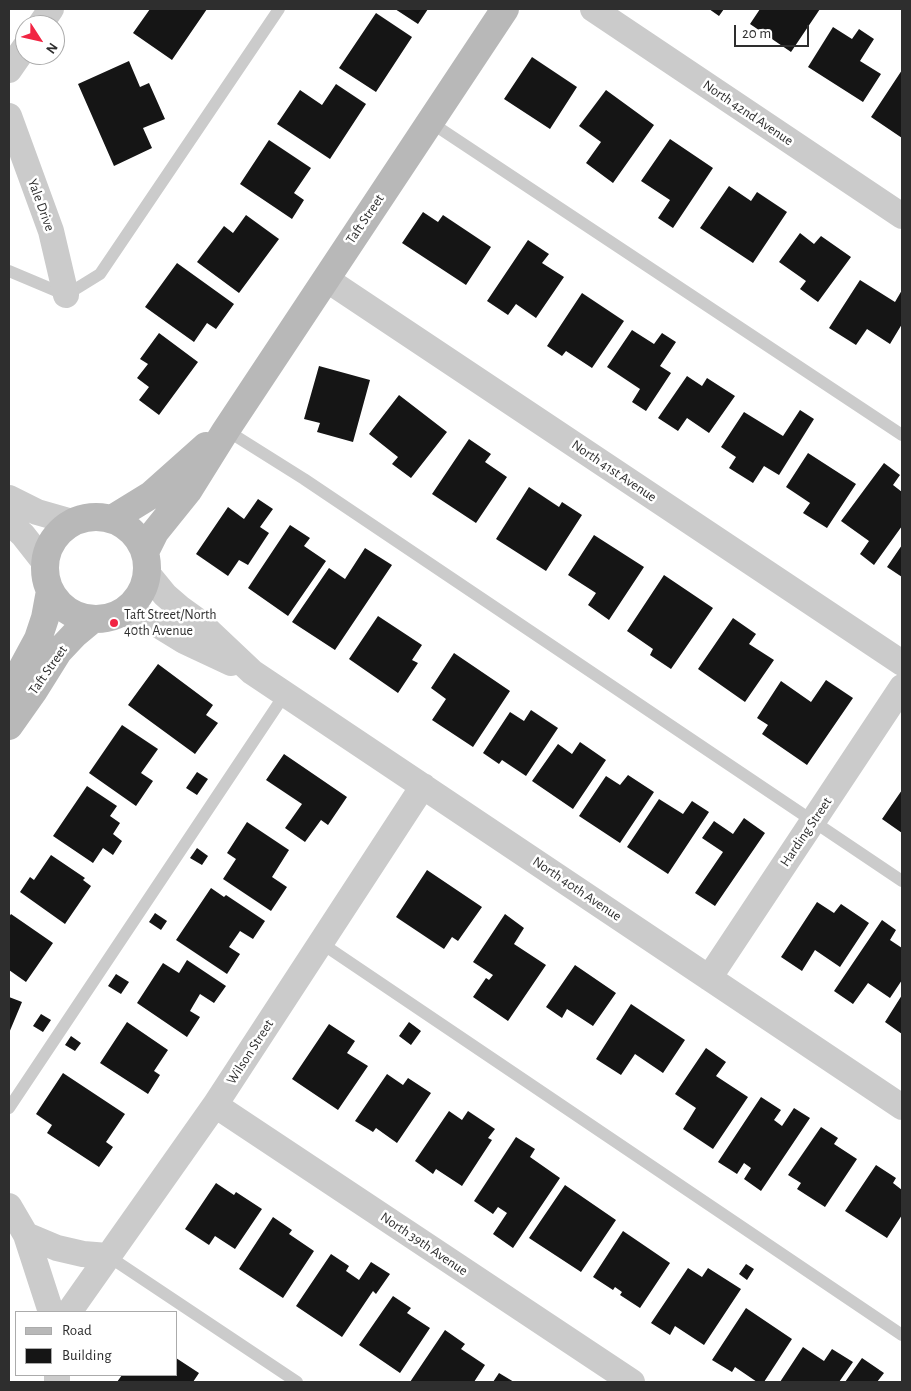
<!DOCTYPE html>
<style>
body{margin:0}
#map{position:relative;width:911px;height:1391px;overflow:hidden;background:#fff;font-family:"Alegreya Sans",sans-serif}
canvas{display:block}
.frame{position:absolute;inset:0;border:10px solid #2e2e2e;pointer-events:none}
.legend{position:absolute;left:15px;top:1311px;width:162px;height:65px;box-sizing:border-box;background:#fff;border:1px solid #ababab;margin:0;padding:6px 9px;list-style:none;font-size:15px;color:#2e2e2e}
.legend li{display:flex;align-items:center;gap:10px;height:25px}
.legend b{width:25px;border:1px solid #ababab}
.north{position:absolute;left:15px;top:15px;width:50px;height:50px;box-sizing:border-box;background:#fff;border:1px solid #ababab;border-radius:50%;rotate:125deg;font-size:14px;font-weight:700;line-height:20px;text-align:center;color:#2e2e2e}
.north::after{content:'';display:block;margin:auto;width:18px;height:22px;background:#f12543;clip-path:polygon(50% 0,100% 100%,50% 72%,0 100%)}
.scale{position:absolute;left:734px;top:25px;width:75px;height:22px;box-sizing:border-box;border:2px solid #2e2e2e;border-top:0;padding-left:6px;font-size:15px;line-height:18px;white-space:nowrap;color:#2e2e2e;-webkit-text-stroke:4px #fff;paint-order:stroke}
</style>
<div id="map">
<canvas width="911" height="1391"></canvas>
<div class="frame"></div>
<ul class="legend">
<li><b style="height:6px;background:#b8b8b8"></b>Road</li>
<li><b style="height:14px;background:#151515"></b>Building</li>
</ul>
<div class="north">N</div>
<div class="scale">20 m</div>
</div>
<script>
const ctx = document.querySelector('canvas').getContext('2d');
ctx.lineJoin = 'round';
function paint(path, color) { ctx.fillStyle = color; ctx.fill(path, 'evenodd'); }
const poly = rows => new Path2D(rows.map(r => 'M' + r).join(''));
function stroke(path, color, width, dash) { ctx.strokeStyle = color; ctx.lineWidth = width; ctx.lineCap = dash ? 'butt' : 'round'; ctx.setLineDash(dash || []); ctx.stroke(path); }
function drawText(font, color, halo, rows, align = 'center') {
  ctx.font = font + ' "Alegreya Sans",sans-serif'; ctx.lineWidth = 5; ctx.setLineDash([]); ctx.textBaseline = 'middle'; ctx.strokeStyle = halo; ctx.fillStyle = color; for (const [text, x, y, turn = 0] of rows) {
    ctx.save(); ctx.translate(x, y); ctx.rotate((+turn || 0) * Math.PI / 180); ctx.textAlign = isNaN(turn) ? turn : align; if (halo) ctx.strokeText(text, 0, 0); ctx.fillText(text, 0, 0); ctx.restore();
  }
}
const building = poly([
 [150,9,207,9,172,60,133,33],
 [395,9,428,9,418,24],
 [709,9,724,9,719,16],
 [760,9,820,9,791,52,750,24],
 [376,13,412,37,376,92,339,68],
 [833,27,852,39,859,29,874,39,860,61,881,74,863,102,808,67],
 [532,57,577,87,550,129,504,99],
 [129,61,140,87,149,83,165,119,143,128,152,148,114,166,78,84],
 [902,70,902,138,871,117],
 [336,84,366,104,330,159,277,124,300,90,322,105],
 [606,90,654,125,613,183,586,163,601,142,579,126],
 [670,139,713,168,673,228,658,218,670,200,641,181],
 [269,140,311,168,294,193,304,200,292,219,240,184],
 [729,186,751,201,757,192,787,212,753,263,700,228],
 [423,212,438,222,443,215,491,247,466,285,402,243],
 [246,215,279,239,239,293,197,262,224,226,233,233],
 [800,233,814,244,821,236,851,257,818,302,800,289,806,281,779,262],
 [528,240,549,254,542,263,564,277,536,318,516,304,508,315,487,301],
 [177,263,234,304,216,329,207,323,194,342,145,307],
 [860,280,895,302,902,290,902,324,890,344,867,329,856,345,829,328],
 [582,293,624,321,592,368,566,351,562,356,547,346],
 [632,330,654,344,662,333,676,342,660,366,671,373,646,411,632,402,640,389,607,367],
 [159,333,198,362,159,415,139,400,149,387,137,378,148,364,140,359],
 [319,366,370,380,353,442,317,432,320,423,304,419],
 [687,376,702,386,707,378,735,396,709,433,687,418,678,431,658,418],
 [399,395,447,432,411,478,392,464,398,457,369,434],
 [800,410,814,419,779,475,764,466,753,483,729,468,736,457,721,447,744,412,783,436],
 [469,439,491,454,485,462,507,477,476,523,432,494],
 [808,453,856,484,827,528,803,513,810,503,786,487],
 [884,463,900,475,893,485,902,492,902,526,874,565,860,554,869,541,841,521],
 [529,487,559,507,562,502,582,515,546,571,496,539],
 [258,499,273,509,260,527,269,533,248,565,239,560,228,576,196,554,228,507,244,519],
 [290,525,310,538,304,546,326,561,288,616,248,588],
 [594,535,644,567,609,620,588,605,596,593,568,575],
 [902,545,902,577,887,567],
 [365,548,392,565,335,650,292,622,329,568,345,579],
 [664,575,713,608,671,669,650,655,653,649,627,631],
 [378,616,422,645,412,660,418,663,398,693,349,659],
 [733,618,756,634,749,644,774,660,745,702,698,669],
 [454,653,510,691,473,747,432,720,446,699,431,688],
 [158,664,213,705,206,715,218,723,195,754,128,705],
 [826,680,853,698,807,765,762,734,768,725,757,718,781,681,811,702],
 [531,710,558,728,526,776,502,760,499,764,483,753,510,712,524,721],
 [122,725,158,749,141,773,153,781,136,806,89,773],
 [580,742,606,760,573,809,532,781,558,744,572,754],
 [284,754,347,797,328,825,321,820,305,842,285,828,302,804,266,780],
 [197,772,208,779,197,795,186,788],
 [628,775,654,792,620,843,579,816,606,776,620,785],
 [87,786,117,806,110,816,120,823,113,834,122,841,113,855,103,848,93,863,53,836],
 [902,790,902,833,882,819],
 [659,799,683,814,692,801,709,812,668,874,627,847],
 [744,818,765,833,715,906,695,893,723,852,702,838,714,821,733,834],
 [247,822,289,850,272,877,287,887,271,911,223,879,236,859,227,853],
 [197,848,208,856,202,865,190,858],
 [51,855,85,878,83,880,91,886,65,924,20,892,30,877,34,880],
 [427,870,482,907,458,941,452,937,444,949,396,917],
 [211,888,224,897,226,895,265,921,253,939,240,931,229,947,240,954,227,974,176,940],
 [817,902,834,913,841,904,869,923,840,967,815,950,802,971,781,957],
 [155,913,167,921,161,930,149,922],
 [11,914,53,943,26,982,9,970,9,917],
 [505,914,524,928,514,944,546,965,508,1021,473,997,486,978,489,980,493,975,473,962],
 [882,920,896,930,890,940,902,948,902,980,890,998,868,983,853,1004,834,991],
 [187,960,226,986,214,1003,200,994,190,1011,200,1017,187,1037,137,1003,163,963,179,973],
 [575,965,616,993,593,1026,567,1009,562,1018,546,1007],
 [116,974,129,982,121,994,108,986],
 [902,995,902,1034,885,1022],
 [9,997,22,1002,9,1033],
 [631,1004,685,1040,663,1073,635,1054,621,1075,596,1059],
 [41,1014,51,1020,43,1032,33,1026],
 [127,1022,168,1050,154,1071,160,1075,148,1094,100,1063],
 [409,1022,421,1031,411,1045,399,1036],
 [329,1024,355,1041,347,1053,368,1066,338,1110,292,1079],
 [71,1036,81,1043,75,1051,65,1045],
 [706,1048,726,1062,716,1076,748,1097,713,1149,683,1129,696,1108,675,1094],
 [63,1073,125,1114,106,1142,113,1147,99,1167,47,1133,52,1125,36,1114],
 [387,1074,403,1085,408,1078,431,1093,397,1143,376,1128,373,1132,355,1121],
 [761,1097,781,1110,774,1120,782,1126,794,1108,810,1118,761,1191,744,1179,751,1168,744,1163,737,1174,718,1162],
 [449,1111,462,1120,468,1111,495,1129,488,1138,492,1140,462,1186,436,1169,433,1174,415,1161],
 [821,1127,838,1138,834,1144,857,1159,825,1207,797,1189,801,1183,788,1175],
 [516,1137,535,1149,530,1157,560,1178,513,1248,493,1234,507,1213,498,1207,493,1214,474,1201],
 [876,1165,896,1178,893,1183,902,1190,902,1215,887,1238,845,1211],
 [216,1183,234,1195,236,1192,262,1209,235,1249,215,1236,209,1245,185,1229],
 [565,1185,616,1220,581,1272,529,1238],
 [273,1217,292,1230,289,1234,314,1251,283,1298,239,1269],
 [623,1231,670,1263,640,1308,620,1295,622,1292,615,1287,613,1290,593,1277],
 [331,1254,349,1266,346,1271,359,1280,371,1262,390,1274,376,1294,373,1291,342,1337,296,1306],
 [746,1264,754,1269,747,1280,739,1274],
 [688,1268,702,1277,708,1268,741,1289,704,1345,675,1326,670,1335,651,1323],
 [393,1296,411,1308,407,1313,430,1328,400,1373,359,1345],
 [746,1308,792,1339,764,1382,757,1382,735,1367,732,1372,712,1360],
 [445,1330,465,1344,461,1349,485,1365,474,1382,410,1382],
 [803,1347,824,1361,832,1349,853,1362,839,1382,780,1382],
 [176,1358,199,1373,193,1382,117,1382,122,1375,127,1375,129,1376,130,1375,176,1375],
 [862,1358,884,1373,877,1382,845,1382],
 [499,1373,514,1382,493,1382]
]);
const lane = poly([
 [430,122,902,435],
 [9,271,66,295,100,274,279,9],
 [226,430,304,479,902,881],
 [321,943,902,1335],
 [9,1108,285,694],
 [108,1256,297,1382]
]);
const street = poly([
 [593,9,902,216],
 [40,25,51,9],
 [9,70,25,47],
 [9,116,51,231,66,295],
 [326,279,902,663],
 [9,498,37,512,72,522],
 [9,522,23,535,45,563],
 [147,573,165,595,180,608,198,621,252,672,902,1107],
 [121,613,140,617,158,625,184,641,231,663],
 [709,978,902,687],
 [215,1105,632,1382],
 [9,1206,26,1235,51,1312],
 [26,1235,57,1248,83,1254,108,1256],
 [69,1312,215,1105,423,786],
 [57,1382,57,1375]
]);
const secondary = poly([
 '45 568a51 51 0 1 1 102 0a51 51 0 1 1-102 0Z',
 [112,519,151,495,206,446],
 [145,552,155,532,188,491,226,430,505,9],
 [9,703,18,676,38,639,45,618,50,591],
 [9,726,33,692,58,652,75,634,93,619]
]);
const markers = [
 [114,623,5,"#f12543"]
];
const streetNames = [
 ["North 42nd Avenue",748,113,34],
 ["Yale Drive",41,205,70],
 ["Taft Street",365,219,-56],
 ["North 41st Avenue",614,471,34],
 ["Taft Street",48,670,-55],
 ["Harding Street",806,832,-56],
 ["North 40th Avenue",577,889,34],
 ["Wilson Street",250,1052,-57],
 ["North 39th Avenue",424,1244,34]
];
const poiNames = [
 ["Taft Street/North",124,615],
 ["40th Avenue",124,631]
];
paint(building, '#151515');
stroke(lane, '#cbcbcb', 12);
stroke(street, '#cbcbcb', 26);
stroke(secondary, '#b8b8b8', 28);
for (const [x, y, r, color] of markers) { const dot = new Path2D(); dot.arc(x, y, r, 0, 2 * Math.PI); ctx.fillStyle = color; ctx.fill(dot); stroke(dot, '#fff', 2); }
drawText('14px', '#2e2e2e', '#fff', streetNames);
drawText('14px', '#2e2e2e', '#fff', poiNames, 'left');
</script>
